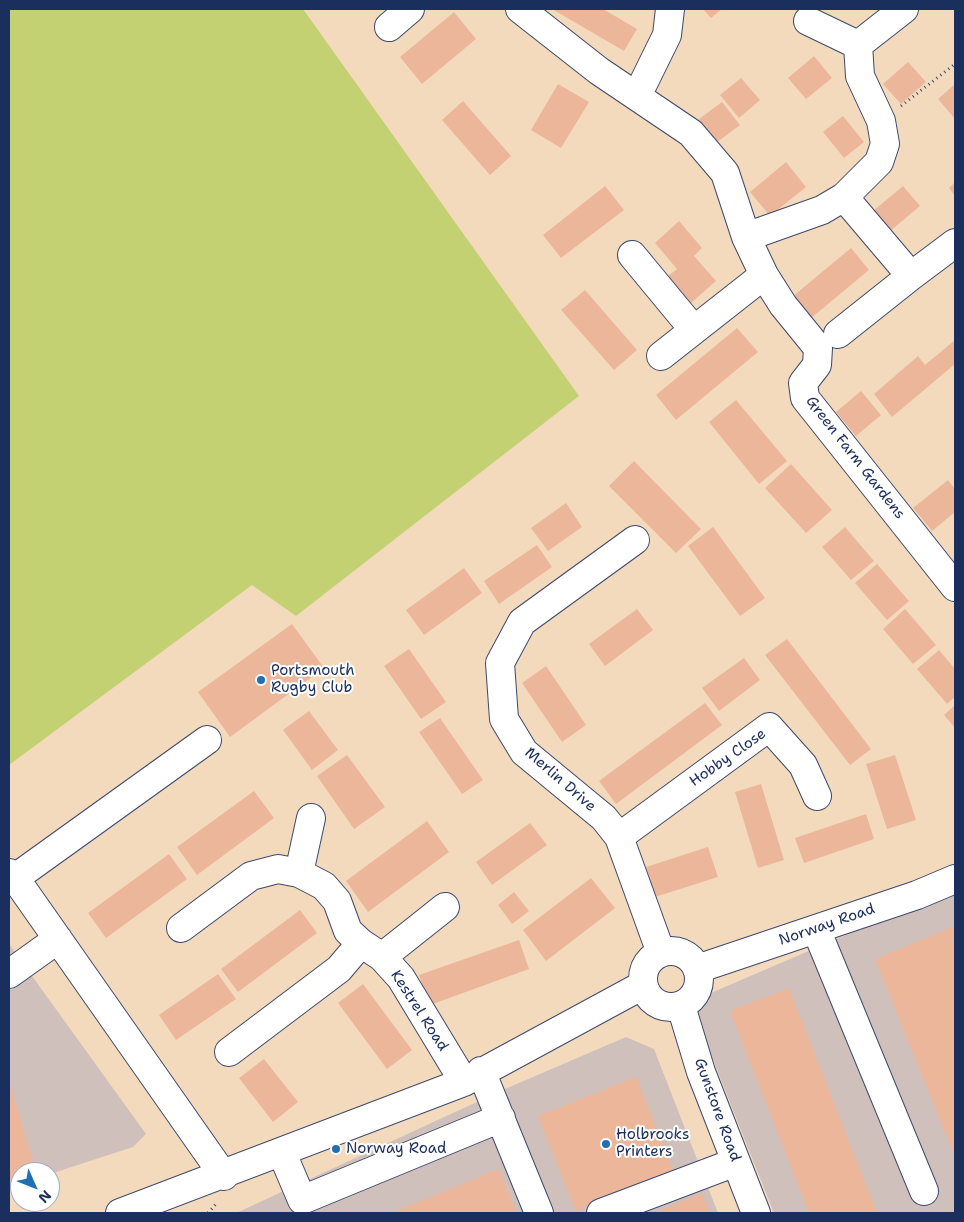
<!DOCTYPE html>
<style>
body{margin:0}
#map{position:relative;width:964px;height:1222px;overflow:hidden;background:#f4dabd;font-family:"Shantell Sans",sans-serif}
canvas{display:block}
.frame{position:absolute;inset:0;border:10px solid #1b2f5e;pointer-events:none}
.north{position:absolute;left:10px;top:1162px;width:50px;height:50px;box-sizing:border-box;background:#fff;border:1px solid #a4acbf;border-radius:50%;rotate:134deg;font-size:14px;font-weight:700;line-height:20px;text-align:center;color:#1b2f5e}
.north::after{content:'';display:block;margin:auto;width:18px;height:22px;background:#1f6fb2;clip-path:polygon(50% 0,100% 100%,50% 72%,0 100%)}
</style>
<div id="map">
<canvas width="964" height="1222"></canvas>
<div class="frame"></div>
<div class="north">N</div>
</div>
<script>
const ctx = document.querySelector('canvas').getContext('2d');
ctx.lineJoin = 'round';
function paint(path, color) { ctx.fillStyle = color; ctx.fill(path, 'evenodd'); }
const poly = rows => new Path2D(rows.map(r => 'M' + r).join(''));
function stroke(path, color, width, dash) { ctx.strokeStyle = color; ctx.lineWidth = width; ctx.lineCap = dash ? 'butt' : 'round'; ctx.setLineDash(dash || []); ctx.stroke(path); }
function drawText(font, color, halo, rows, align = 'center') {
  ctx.font = font + ' "Shantell Sans",sans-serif'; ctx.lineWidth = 4; ctx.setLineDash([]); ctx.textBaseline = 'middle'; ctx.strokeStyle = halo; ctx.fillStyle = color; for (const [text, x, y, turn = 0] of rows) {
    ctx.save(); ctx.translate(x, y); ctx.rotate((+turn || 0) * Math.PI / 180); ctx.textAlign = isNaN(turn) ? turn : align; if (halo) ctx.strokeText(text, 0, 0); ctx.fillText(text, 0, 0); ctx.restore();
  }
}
const industrial = poly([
 [955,888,955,1213,774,1213,690,1002],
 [9,944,146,1134,133,1147,50,1174,50,1172,20,1172,20,1183,9,1187],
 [626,1037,654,1049,718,1213,236,1213,505,1089]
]);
const green = poly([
 [11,9,303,9,579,396,296,616,252,585,9,765,9,10]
]);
const building = poly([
 [552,9,603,9,637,29,624,51],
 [703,9,722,9,711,18],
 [454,12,476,39,422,84,400,57],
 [814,56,832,78,806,99,788,78],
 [908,62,926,82,901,104,883,84],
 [741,78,760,100,739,118,720,95],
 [558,84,589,102,561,148,531,130],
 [955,84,955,119,938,99],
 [463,101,511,156,490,175,442,120],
 [722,102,740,125,716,143,699,119],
 [843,116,864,142,844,158,823,132],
 [786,162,806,187,770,216,750,192],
 [955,182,955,196,949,188],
 [605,186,624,210,561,258,543,235],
 [903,186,920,206,889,232,872,212],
 [679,221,702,248,694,256,716,281,691,303,668,276,677,269,655,243],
 [851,248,869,270,810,319,792,297],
 [585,290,637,350,614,370,561,310],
 [737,328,758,352,676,420,656,395],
 [955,340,955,364,892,417,874,394,918,356,925,365],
 [861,391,881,415,856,436,836,412],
 [736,400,787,461,759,484,709,422],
 [634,461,701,529,676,553,609,486],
 [791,464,832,510,806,533,765,488],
 [948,480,955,489,955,512,932,531,913,508],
 [566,503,582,527,548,551,531,528],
 [713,527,765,598,740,616,688,546],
 [845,527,874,561,851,580,822,547],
 [537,545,552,567,499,604,484,581],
 [877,564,909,601,887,620,855,583],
 [464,568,482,593,424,635,406,610],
 [637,609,653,630,605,666,589,644],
 [905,609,936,645,913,664,883,629],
 [292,624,324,668,230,737,198,692],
 [787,639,871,749,850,765,765,655],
 [409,649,446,702,421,719,384,666],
 [939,650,955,669,955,697,947,704,917,669],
 [744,658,760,680,719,711,702,688],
 [546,666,586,725,562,742,522,683],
 [705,703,722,725,616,804,599,781],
 [955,705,955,728,944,715],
 [309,711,338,750,312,770,283,730],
 [440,718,483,780,462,794,419,732],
 [347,755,385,807,354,829,317,776],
 [895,755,916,820,887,829,866,764],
 [761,784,784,860,758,868,735,792],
 [254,791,274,818,197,875,177,847],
 [866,814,874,839,804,863,795,838],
 [427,821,449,852,368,912,346,881],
 [530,823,547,845,492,885,476,862],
 [708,847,718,877,655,897,646,867],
 [169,854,187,879,106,938,88,913],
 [591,878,615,908,546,961,523,930],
 [514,892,529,911,512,924,498,905],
 [300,910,317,933,238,992,221,969],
 [955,926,955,1157,875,959],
 [519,940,529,969,430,1005,419,975],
 [218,974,236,999,176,1040,159,1015],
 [363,984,412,1050,387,1069,338,1003],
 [789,988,877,1213,809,1213,730,1011],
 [264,1059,298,1102,273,1122,239,1078],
 [636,1077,674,1172,576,1211,538,1116],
 [9,1081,36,1171,20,1172,20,1176,9,1179],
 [499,1169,517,1213,391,1213],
 [702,1193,710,1213,654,1213]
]);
const path = poly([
 [901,106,955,64],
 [208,1213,216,1204]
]);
const minor = poly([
 [520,9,599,71,691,133,725,173,746,237,764,275,783,305,818,348,817,365,803,383,805,398,955,587],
 [808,21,858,45,904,9],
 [389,27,410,9],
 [637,96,667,35,670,9],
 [746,237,822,210,844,197,879,162,885,144,881,121,860,76,858,45],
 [632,255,694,330],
 [911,276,955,243],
 [838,334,911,276,844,197],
 [661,356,764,275],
 [635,540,522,622,500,663,504,719,524,752,604,818,619,837,661,953],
 [619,837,769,727,803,765,817,796],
 [9,873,15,878,224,1176],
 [299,873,311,818],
 [15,878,207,740],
 [181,928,251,876,278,869,299,873,324,886,337,901,348,931,361,943,382,957,401,978,464,1082],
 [816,929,924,1191],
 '643 979a28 28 0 1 1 56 0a28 28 0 1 1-56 0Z',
 [382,957,445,907],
 [697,969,917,895,955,879],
 [9,974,58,939],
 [681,1006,701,1072,756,1213],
 [229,1052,339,969,361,943],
 [481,1071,539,1213],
 [282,1153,302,1200,501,1118],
 [120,1213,464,1082,643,985],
 [601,1213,736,1162]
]);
const markers = [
 [261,680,5,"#1f6fb2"],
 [606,1144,5,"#1f6fb2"],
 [336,1149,5,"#1f6fb2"]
];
const streetNames = [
 ["Green Farm Gardens",855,458,52],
 ["Hobby Close",728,758,-35],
 ["Merlin Drive",560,780,41],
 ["Norway Road",827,925,-19],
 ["Kestrel Road",419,1011,57],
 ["Gunstore Road",717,1110,70]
];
const poiNames = [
 ["Portsmouth",271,671],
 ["Rugby Club",271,688],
 ["Holbrooks",616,1135],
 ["Printers",616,1152],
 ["Norway Road",346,1149]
];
paint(industrial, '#d0c0bc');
paint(green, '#c4d172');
paint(building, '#ecb69a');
stroke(minor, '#3c496c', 30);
stroke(path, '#3c496c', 3, [1, 4]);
stroke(minor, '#fff', 28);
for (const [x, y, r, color] of markers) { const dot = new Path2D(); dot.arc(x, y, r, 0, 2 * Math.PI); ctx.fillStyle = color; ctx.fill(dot); stroke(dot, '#fff', 2); }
drawText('15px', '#1b2f5e', '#fff', streetNames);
drawText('15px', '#1b2f5e', '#fff', poiNames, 'left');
</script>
